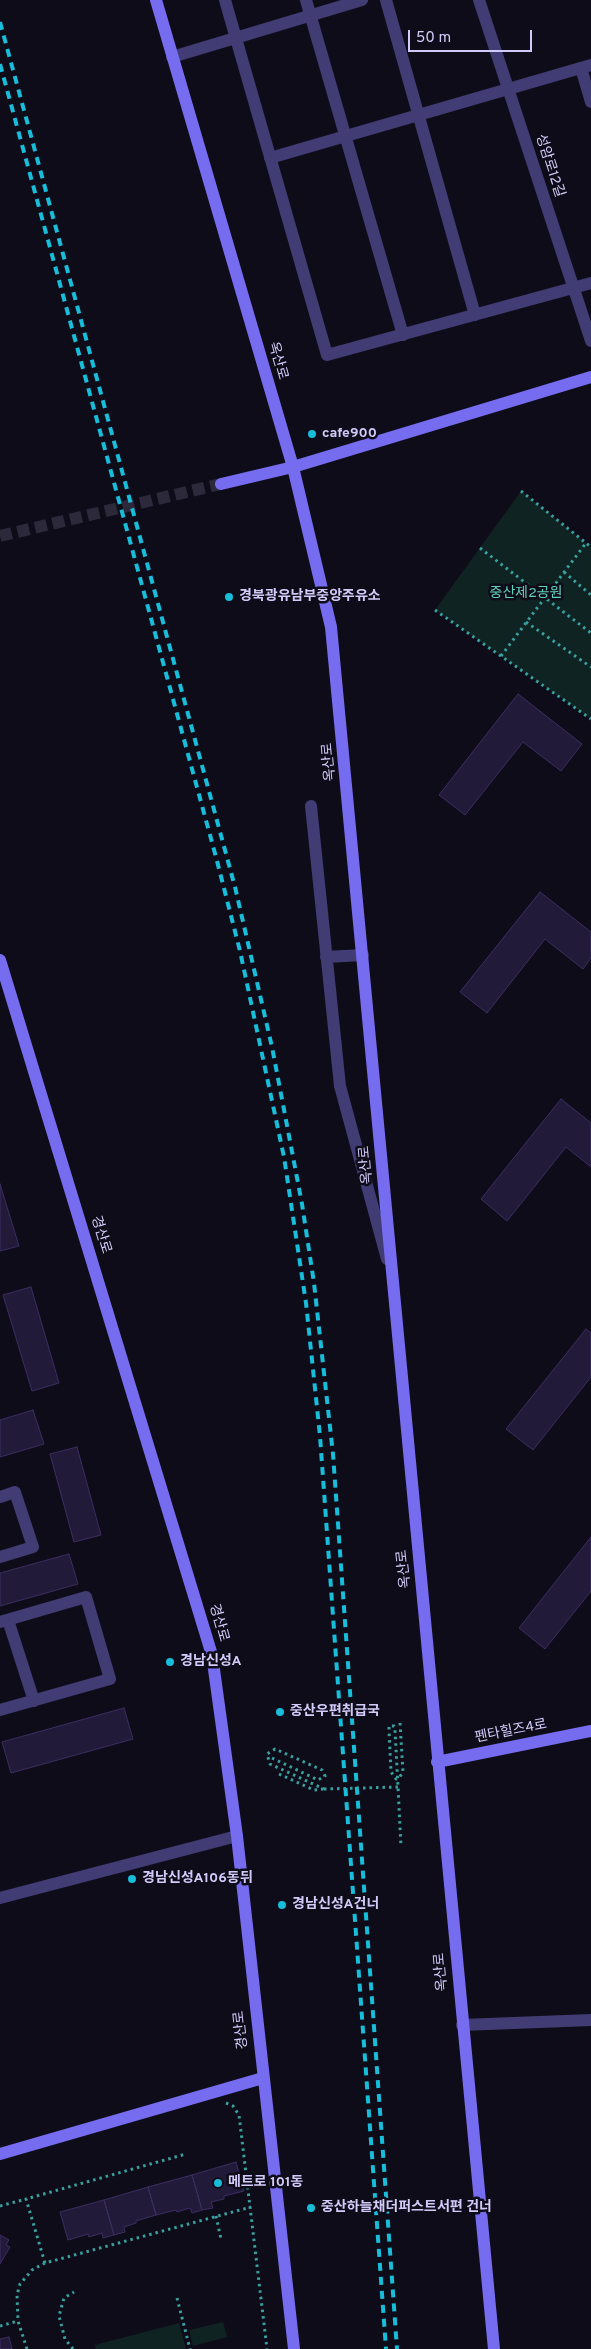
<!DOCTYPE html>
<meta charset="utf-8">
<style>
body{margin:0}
#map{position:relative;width:591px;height:2349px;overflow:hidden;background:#0f0c1a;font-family:Overpass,sans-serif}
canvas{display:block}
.scale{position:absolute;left:408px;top:30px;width:124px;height:22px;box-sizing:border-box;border:2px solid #d2cbf9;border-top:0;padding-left:6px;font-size:15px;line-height:18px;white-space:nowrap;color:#d2cbf9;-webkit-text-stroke:4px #0f0c1a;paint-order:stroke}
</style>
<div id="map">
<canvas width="591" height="2349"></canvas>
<div class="scale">50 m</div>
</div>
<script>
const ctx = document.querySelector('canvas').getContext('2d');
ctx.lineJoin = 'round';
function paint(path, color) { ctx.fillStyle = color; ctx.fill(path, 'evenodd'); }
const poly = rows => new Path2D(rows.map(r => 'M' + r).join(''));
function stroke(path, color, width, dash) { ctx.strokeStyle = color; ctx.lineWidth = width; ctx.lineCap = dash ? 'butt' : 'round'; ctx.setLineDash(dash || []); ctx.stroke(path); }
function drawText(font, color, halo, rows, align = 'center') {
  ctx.font = font + ' Overpass,"Noto Sans KR",sans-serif'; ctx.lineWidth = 5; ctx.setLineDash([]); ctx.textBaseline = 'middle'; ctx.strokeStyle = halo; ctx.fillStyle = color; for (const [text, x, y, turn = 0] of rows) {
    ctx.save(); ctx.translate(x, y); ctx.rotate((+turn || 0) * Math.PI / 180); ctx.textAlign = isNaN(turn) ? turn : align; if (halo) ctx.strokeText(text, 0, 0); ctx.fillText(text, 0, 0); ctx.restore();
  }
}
const green = poly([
 [521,491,591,547,591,719,435,610],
 [223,2322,227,2337,193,2346,189,2330],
 [179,2323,186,2349,96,2349,95,2345]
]);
const building = poly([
 [518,694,582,744,561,771,523,742,465,815,439,795,518,694],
 [540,892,591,932,591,958,583,969,545,939,487,1013,460,992,540,892],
 [561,1099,591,1123,591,1167,566,1147,507,1221,481,1199,561,1099],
 [0,1184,19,1246,0,1251,0,1184],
 [31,1287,59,1383,32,1391,3,1295,31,1287],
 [586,1329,591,1333,591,1377,533,1450,506,1429,586,1329],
 [33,1410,44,1444,0,1457,0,1420,33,1410],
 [77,1447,101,1535,74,1542,50,1454,77,1447],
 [591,1537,591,1591,545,1649,519,1628,591,1537],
 [69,1554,78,1584,0,1606,0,1573,69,1554],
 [124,1708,133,1739,11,1773,2,1742,124,1708],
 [236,2162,244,2191,224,2196,224,2199,211,2202,213,2208,202,2210,192,2175,236,2162],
 [192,2175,202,2210,192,2213,190,2208,177,2212,176,2210,156,2215,148,2187,192,2175],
 [148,2187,156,2215,136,2221,136,2223,124,2227,125,2232,114,2235,104,2200,148,2187],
 [104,2200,114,2235,103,2238,102,2233,89,2237,88,2234,68,2240,60,2212,104,2200],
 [0,2235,9,2240,6,2245,10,2247,0,2264,0,2235],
 [9,2337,12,2349,0,2349,0,2339,9,2337]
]);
const secondaryTunnel = poly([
 [0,536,221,484]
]);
const path = poly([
 [521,491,591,547],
 [480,548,591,633],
 [564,572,591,595],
 [435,610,591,719],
 [526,622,591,667],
 [501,656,586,543],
 [400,1723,403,1772,399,1778,396,1779,391,1772,389,1730,389,1726,394,1726,395,1730,398,1787,401,1847],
 [272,1758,318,1780,325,1776,322,1770,275,1749,267,1754,270,1764,324,1789],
 [279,1774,314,1790,323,1789],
 [226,2103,233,2106,239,2115,267,2349],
 [0,2206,26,2199],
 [216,2216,221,2239],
 [45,2263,26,2199,186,2154],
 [177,2298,190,2349],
 [0,2326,18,2321],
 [27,2349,18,2321,17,2295,20,2284,32,2270,45,2263,251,2207],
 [73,2349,65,2339,59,2316,64,2298,74,2292]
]);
const street = poly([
 [225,0,327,355,591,283],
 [306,0,403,335],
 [386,0,475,315],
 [479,0,591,341],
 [172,57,362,0],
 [581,68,591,102],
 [270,158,591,65],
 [311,806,340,1086,387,1259],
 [326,957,363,955],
 [0,1497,15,1492,33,1547,0,1557],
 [8,1620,34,1701],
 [0,1622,86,1597,110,1679,0,1710],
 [0,1898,237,1836],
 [462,2025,591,2020]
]);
const secondary = poly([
 [156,0,293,467,331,627,494,2349],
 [221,484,293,467,591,377],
 [0,960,212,1655,237,1836,294,2349],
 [437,1762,591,1731],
 [0,2154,263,2078]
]);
const rail = poly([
 [0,22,235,887,272,1047,302,1204,314,1283,333,1454,397,2349],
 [0,64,216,857,240,951,284,1157,306,1303,320,1436,386,2349]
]);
const pathBridge = poly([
 [324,1789,398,1787]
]);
const markers = [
 [312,434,5,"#17bdd9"],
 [229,597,5,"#17bdd9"],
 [170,1662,5,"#17bdd9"],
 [280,1712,5,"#17bdd9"],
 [132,1879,5,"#17bdd9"],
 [282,1905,5,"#17bdd9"],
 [218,2183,5,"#17bdd9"],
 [311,2208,5,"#17bdd9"]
];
const streetNames = [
 ["성암로12길",549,166,72],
 ["옥산로",277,361,74],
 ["옥산로",330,762,-95],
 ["옥산로",367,1165,-95],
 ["경산로",100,1235,73],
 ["옥산로",405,1569,-96],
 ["경산로",218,1623,74],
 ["펜타힐즈4로",511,1732,-11],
 ["옥산로",442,1972,-95],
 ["경산로",242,2030,-96]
];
const poiNames = [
 ["cafe900",322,434],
 ["경북광유남부중앙주유소",239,597],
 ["경남신성A",180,1662],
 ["중산우편취급국",290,1712],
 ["경남신성A106동뒤",142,1879],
 ["경남신성A건너",292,1905],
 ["메트로 101동",228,2183],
 ["중산하늘채더퍼스트서편 건너",321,2208]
];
const parkNames = [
 ["중산제2공원",526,594]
];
paint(green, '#102323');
paint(building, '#221a39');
stroke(building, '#3b2f62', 1);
stroke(secondaryTunnel, '#2c293b', 12, [12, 6]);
stroke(path, '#38a09e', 3, [2.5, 4]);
stroke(street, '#413c74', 12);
stroke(secondary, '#756cef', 12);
stroke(rail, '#17bdd9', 4, [8, 6]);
stroke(pathBridge, '#38a09e', 3, [2.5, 4]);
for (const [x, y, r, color] of markers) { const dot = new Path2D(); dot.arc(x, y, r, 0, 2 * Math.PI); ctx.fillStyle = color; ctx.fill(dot); stroke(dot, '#0f0c1a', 2); }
drawText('14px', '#d2cbf9', '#0f0c1a', streetNames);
drawText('bold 14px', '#d2cbf9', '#0f0c1a', poiNames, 'left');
drawText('14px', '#60d0b9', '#0f0c1a', parkNames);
</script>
